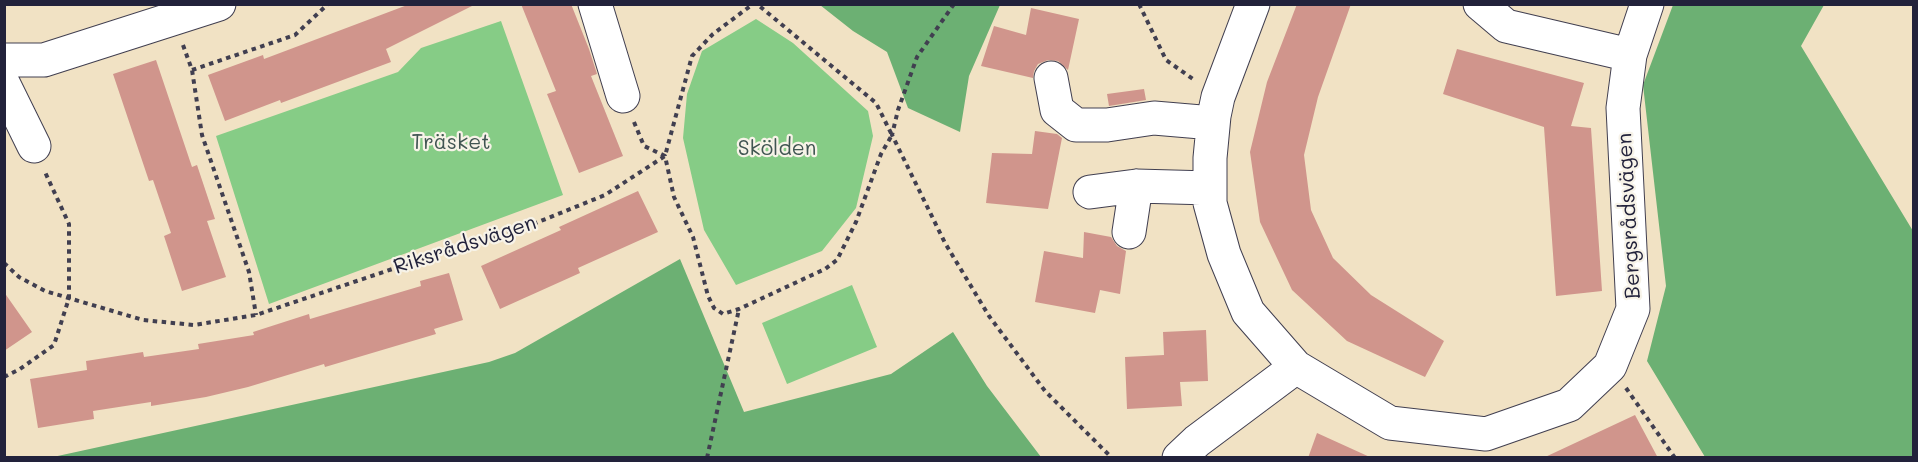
<!DOCTYPE html>
<meta charset="utf-8">
<style>
body{margin:0}
#map{position:relative;width:1918px;height:462px;overflow:hidden;background:#f1e2c4;font-family:Mali,sans-serif}
canvas{display:block}
.frame{position:absolute;inset:0;border:6px solid #22223b;pointer-events:none}
</style>
<div id="map">
<canvas width="1918" height="462"></canvas>
<div class="frame"></div>
</div>
<script>
const ctx = document.querySelector('canvas').getContext('2d');
ctx.lineJoin = 'round';
function paint(path, color) { ctx.fillStyle = color; ctx.fill(path, 'evenodd'); }
const poly = rows => new Path2D(rows.map(r => 'M' + r).join(''));
function stroke(path, color, width, dash) { ctx.strokeStyle = color; ctx.lineWidth = width; ctx.lineCap = dash ? 'butt' : 'round'; ctx.setLineDash(dash || []); ctx.stroke(path); }
function drawText(font, color, halo, rows, align = 'center') {
  ctx.font = font + ' Mali,sans-serif'; ctx.lineWidth = 4.5; ctx.setLineDash([]); ctx.textBaseline = 'middle'; ctx.strokeStyle = halo; ctx.fillStyle = color; for (const [text, x, y, turn = 0] of rows) {
    ctx.save(); ctx.translate(x, y); ctx.rotate((+turn || 0) * Math.PI / 180); ctx.textAlign = isNaN(turn) ? turn : align; if (halo) ctx.strokeText(text, 0, 0); ctx.fillText(text, 0, 0); ctx.restore();
  }
}
const green = poly([
 [756,19,793,43,868,111,873,136,856,208,822,251,736,285,704,230,683,138,687,94,702,51],
 [501,21,563,195,269,304,216,136,398,72,421,48],
 [852,285,877,347,787,384,762,323]
]);
const forest = poly([
 [820,5,1000,5,969,76,960,132,908,108,887,52,853,31],
 [1673,5,1824,5,1801,46,1913,231,1913,457,1705,457,1647,361,1666,286,1643,85],
 [680,259,744,412,891,374,953,332,987,386,1041,457,53,457,489,362,515,353]
]);
const building = poly([
 [410,4,476,4,386,49,391,62,281,103,280,100,225,121,208,75,263,55,264,59],
 [521,4,571,4,589,49,597,74,591,76,623,156,579,173,547,94,556,91],
 [1297,4,1351,4,1318,97,1304,155,1311,210,1333,258,1371,295,1444,341,1425,377,1347,341,1292,290,1260,222,1250,152,1267,82],
 [1031,8,1079,19,1068,70,1058,61,1048,60,1038,64,1034,71,1033,78,981,66,994,26,1026,35],
 [1457,49,1584,83,1571,126,1591,128,1602,291,1556,296,1544,127,1443,94],
 [156,60,192,167,197,165,215,219,207,221,226,277,182,291,164,236,171,233,153,180,149,181,113,74],
 [1144,89,1146,100,1109,106,1107,94],
 [1035,131,1057,134,1062,138,1048,209,986,203,992,153,1032,154],
 [638,191,658,232,578,268,580,273,500,309,481,266,561,230,559,227],
 [1084,232,1111,237,1117,246,1126,251,1120,294,1100,290,1095,313,1035,302,1044,251,1083,258],
 [449,273,463,320,434,329,436,334,325,367,324,364,248,387,206,397,151,406,151,402,93,411,94,419,38,428,30,379,87,370,86,361,143,352,144,357,199,349,198,344,254,335,253,332,309,314,310,319,421,286,420,281],
 [4,292,32,332,4,351],
 [1206,330,1208,381,1180,382,1182,406,1127,409,1125,357,1164,355,1163,332],
 [1635,415,1658,458,1543,458],
 [1317,433,1372,458,1308,458]
]);
const path = poly([
 [954,4,917,57,898,110,892,135,945,243,989,316,1045,391,1112,458],
 [1139,4,1166,60,1193,79],
 [183,45,192,70,202,135,249,272,256,315],
 [192,70,295,35,328,4],
 [634,122,644,146,665,156,674,197,693,237,708,296,714,308,723,314,739,309,825,269,837,260,856,222,881,154,892,135,876,103,757,4],
 [4,263,19,277,45,291,143,320,194,325,256,315,425,258,516,231,605,195,665,156,692,56,713,34,753,4],
 [4,377,20,369,54,345,69,298,69,224,45,172],
 [1626,388,1675,458],
 [707,458,739,309]
]);
const minor = poly([
 [595,4,623,96],
 [1253,4,1218,97,1214,116,1210,158,1210,203,1224,254,1248,312,1296,367,1390,423,1486,434,1569,405,1610,366,1633,309,1623,108,1630,55,1647,4],
 [1480,4,1506,26,1630,55],
 [4,60,44,60,219,4],
 [1051,78,1057,110,1076,125,1107,125,1154,118,1213,123],
 [4,85,34,146],
 [1090,192,1136,186,1210,188],
 [1129,232,1136,186],
 [1179,458,1197,441,1296,367]
]);
const parkNames = [
 ["Träsket",451,143],
 ["Skölden",777,149]
];
const streetNames = [
 ["Bergsrådsvägen",1629,216,-93],
 ["Riksrådsvägen",465,245,-18]
];
paint(green, '#86cc86');
paint(forest, '#6cb073');
paint(building, '#d0958c');
stroke(minor, '#413f50', 35);
stroke(path, '#413f50', 4, [4.5, 4.5]);
stroke(minor, '#fff', 33);
drawText('21px', '#405552', '#f7f3e8', parkNames);
drawText('21px', '#22223b', '#f7f3e8', streetNames);
</script>
